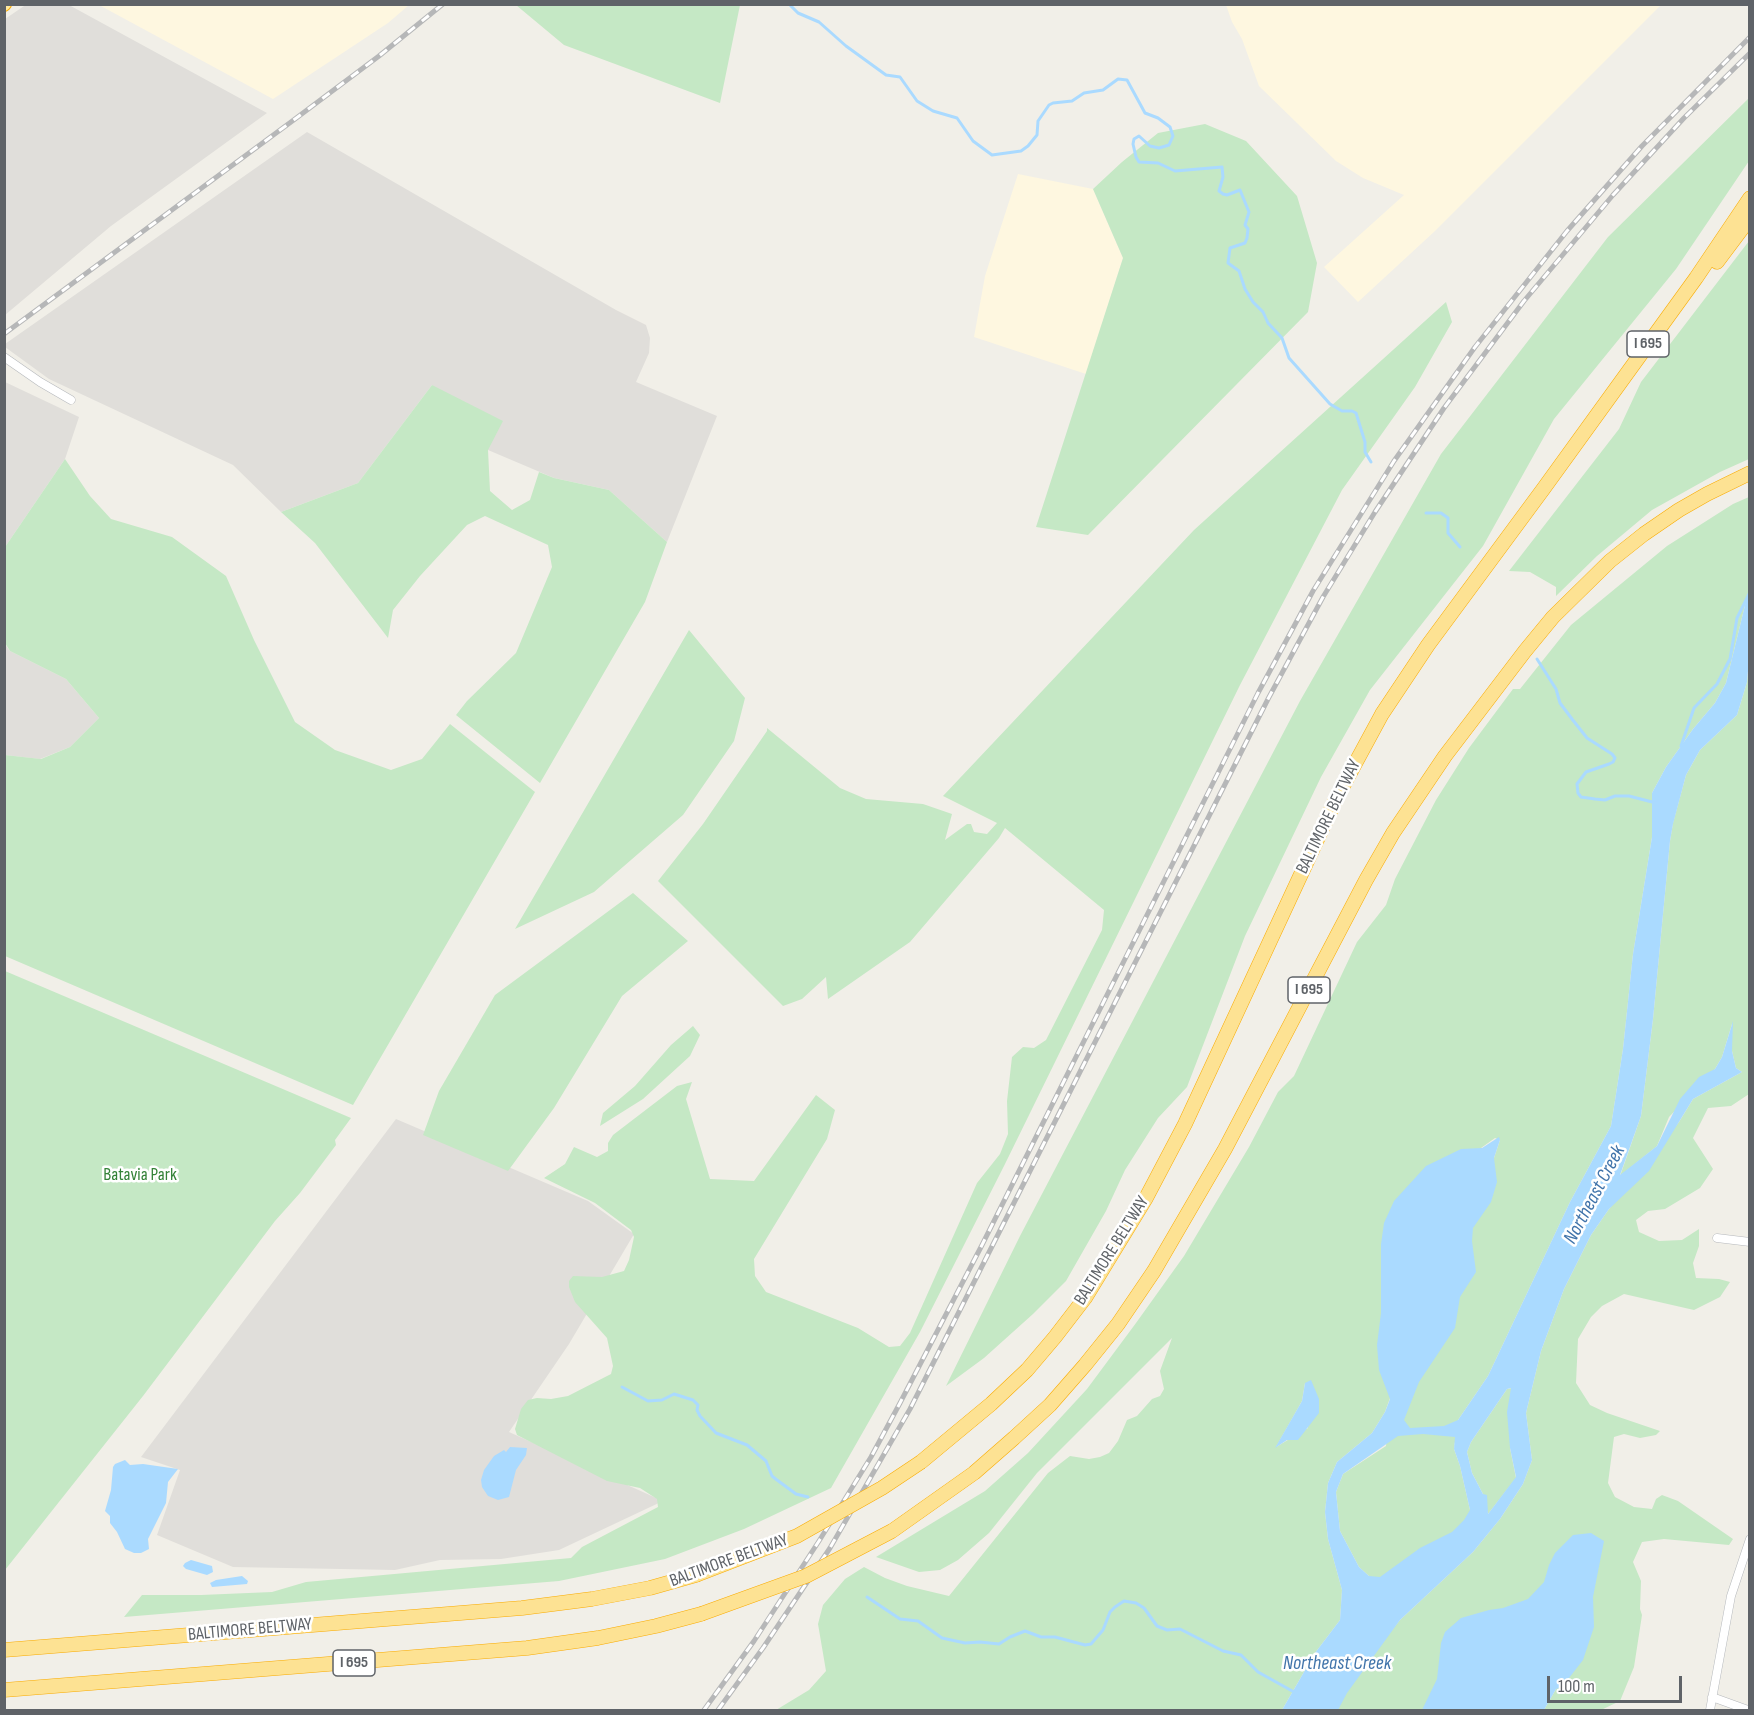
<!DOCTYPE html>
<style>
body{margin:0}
#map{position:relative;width:1754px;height:1715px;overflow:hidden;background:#f1efe8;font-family:"Sofia Sans Condensed",sans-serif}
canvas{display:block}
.frame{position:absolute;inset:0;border:6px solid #5f6368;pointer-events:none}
.scale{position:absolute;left:1547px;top:1676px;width:135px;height:27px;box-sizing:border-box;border:3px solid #5f6368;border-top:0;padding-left:8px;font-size:18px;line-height:21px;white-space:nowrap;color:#5f6368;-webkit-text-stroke:4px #fff;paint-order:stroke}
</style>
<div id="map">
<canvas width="1754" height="1715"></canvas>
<div class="frame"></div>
<div class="scale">100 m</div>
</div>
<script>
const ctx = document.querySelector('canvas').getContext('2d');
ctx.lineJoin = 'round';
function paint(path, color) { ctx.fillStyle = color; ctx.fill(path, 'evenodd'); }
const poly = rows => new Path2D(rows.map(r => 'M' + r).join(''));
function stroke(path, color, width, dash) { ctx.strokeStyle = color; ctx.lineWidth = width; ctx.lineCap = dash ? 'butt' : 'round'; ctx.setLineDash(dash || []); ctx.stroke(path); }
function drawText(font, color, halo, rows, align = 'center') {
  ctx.font = font + ' "Sofia Sans Condensed",sans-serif'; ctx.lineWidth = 5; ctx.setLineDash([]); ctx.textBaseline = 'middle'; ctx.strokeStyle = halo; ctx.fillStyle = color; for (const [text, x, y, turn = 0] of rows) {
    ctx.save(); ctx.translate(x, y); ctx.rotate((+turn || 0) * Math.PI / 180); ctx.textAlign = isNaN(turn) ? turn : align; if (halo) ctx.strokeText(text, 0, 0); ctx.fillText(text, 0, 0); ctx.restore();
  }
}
const commercial = poly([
 [99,5,409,5,388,23,273,99],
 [1226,5,1661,5,1435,231,1358,302,1324,267,1404,195,1363,178,1336,161,1259,86,1242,39,1232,22],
 [1018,174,1093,189,1123,258,1086,374,974,337,985,276]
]);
const industrial = poly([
 [27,4,69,5,267,113,111,226,5,315,5,19],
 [307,132,616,310,646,325,650,338,649,353,636,382,717,416,667,542,609,490,554,478,488,450,432,385,358,483,281,512,233,465,49,379,5,347,5,344],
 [5,382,79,417,65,459,5,547],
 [4,643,10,651,66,679,99,718,70,747,40,759,5,755],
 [396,1119,588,1201,634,1234,569,1344,509,1432,663,1501,559,1550,501,1559,440,1560,395,1570,233,1567,157,1535,180,1470,141,1457]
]);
const green = poly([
 [516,5,740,5,720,103,564,45],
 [1749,98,1749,161,1676,269,1554,419,1483,546,1370,690,1321,777,1245,936,1187,1087,1158,1118,1125,1170,1106,1211,1066,1281,1033,1314,984,1358,946,1386,1020,1236,1300,701,1441,454,1608,237],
 [1205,124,1246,141,1297,196,1317,263,1308,312,1088,535,1036,527,1123,258,1093,189,1122,162,1158,133],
 [1749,241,1749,459,1720,472,1652,510,1597,556,1556,596,1556,587,1530,572,1509,571,1619,429,1641,382],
 [1446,302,1452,322,1415,387,1342,490,1240,685,1004,1166,920,1332,831,1488,744,1529,665,1559,559,1581,124,1617,142,1595,201,1595,272,1592,306,1582,571,1558,582,1547,658,1507,657,1499,640,1488,607,1481,517,1435,515,1429,521,1409,528,1400,537,1398,551,1399,568,1396,611,1374,613,1366,607,1338,575,1302,569,1287,569,1281,573,1276,602,1277,624,1271,629,1260,634,1237,631,1230,595,1203,544,1178,565,1164,574,1147,597,1157,608,1151,608,1143,613,1135,677,1086,692,1082,686,1099,710,1179,754,1181,816,1095,835,1110,827,1139,754,1259,755,1276,766,1292,858,1328,889,1347,900,1346,910,1333,977,1183,1000,1154,1008,1134,1007,1101,1012,1057,1023,1047,1034,1048,1046,1040,1102,930,1104,910,1005,828,999,838,910,942,828,999,826,977,802,999,783,1006,658,881,703,824,767,731,767,728,840,788,866,799,923,804,952,814,945,840,967,824,971,824,974,832,987,834,997,823,943,796,1194,530],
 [432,385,503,421,488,450,490,491,512,510,530,500,539,472,554,478,609,490,667,542,645,602,540,783,456,715,467,701,516,653,552,567,548,545,485,516,467,525,420,576,393,610,388,638,315,543,281,512,358,483],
 [65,459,90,496,111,519,172,537,226,576,254,640,295,722,335,750,391,770,422,759,450,724,535,792,353,1105,5,956,5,755,41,759,70,747,99,718,66,679,10,651,5,643,5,547],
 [1749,497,1749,593,1747,597,1726,683,1715,703,1693,729,1666,767,1652,793,1652,837,1633,954,1623,1049,1611,1126,1570,1202,1488,1376,1458,1420,1454,1449,1460,1466,1470,1510,1470,1524,1361,1605,1369,1576,1359,1567,1340,1531,1336,1492,1343,1474,1386,1446,1390,1398,1385,1412,1372,1433,1337,1462,1328,1483,1325,1512,1328,1539,1342,1590,1340,1620,1315,1653,1282,1710,776,1710,809,1690,826,1671,818,1624,823,1605,845,1579,864,1567,885,1578,907,1586,949,1596,1048,1473,1070,1456,1089,1459,1100,1457,1109,1453,1118,1441,1127,1420,1137,1416,1152,1399,1160,1396,1164,1389,1160,1371,1172,1338,1037,1473,989,1533,958,1560,940,1570,919,1572,876,1557,985,1491,1028,1453,1087,1389,1136,1323,1184,1256,1249,1147,1278,1092,1294,1076,1357,942,1386,905,1395,879,1436,800,1469,748,1513,689,1520,689,1571,625,1667,546,1733,504],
 [1495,1138,1500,1140,1494,1158,1481,1148],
 [1305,1383,1308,1428,1276,1447,1302,1401],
 [689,630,745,698,734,741,683,815,594,892,515,929],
 [1749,660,1749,1094,1731,1106,1708,1108,1693,1138,1713,1169,1700,1188,1665,1209,1648,1211,1636,1220,1639,1232,1659,1241,1682,1240,1699,1229,1699,1246,1693,1263,1696,1278,1719,1279,1730,1282,1720,1297,1694,1310,1624,1294,1602,1306,1591,1317,1578,1339,1576,1383,1590,1405,1607,1413,1660,1431,1656,1435,1640,1438,1624,1434,1614,1437,1608,1483,1615,1497,1634,1507,1652,1509,1656,1499,1662,1495,1678,1501,1733,1539,1729,1545,1664,1539,1642,1542,1633,1562,1641,1581,1640,1609,1642,1615,1634,1667,1620,1701,1601,1710,1544,1710,1556,1689,1550,1681,1538,1710,1326,1710,1400,1620,1473,1552,1500,1519,1523,1484,1532,1460,1526,1413,1541,1351,1564,1289,1591,1235,1609,1209,1679,1122,1693,1099,1742,1072,1736,1068,1732,1051,1732,1024,1722,1057,1715,1069,1669,1117,1657,1146,1620,1176,1641,1116,1653,1019,1670,841,1673,823,1686,775,1700,750,1737,715,1747,682],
 [633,893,688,941,622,996,554,1108,508,1171,423,1135,439,1091,495,995],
 [5,971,351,1118,335,1140,336,1145,300,1193,275,1221,143,1396,5,1570],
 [693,1026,700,1035,690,1056,643,1099,600,1126,603,1113,635,1086,671,1045],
 [1512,1388,1510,1448,1516,1478,1488,1514,1483,1494,1472,1473,1467,1452,1471,1442,1507,1389]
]);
const water = poly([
 [1749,593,1749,660,1747,682,1737,715,1700,750,1686,775,1673,824,1670,841,1653,1019,1641,1116,1620,1175,1657,1146,1680,1099,1699,1077,1715,1069,1722,1057,1733,1021,1732,1051,1736,1068,1742,1072,1693,1099,1649,1171,1609,1209,1591,1235,1564,1289,1541,1351,1526,1413,1532,1460,1523,1484,1500,1519,1473,1552,1400,1620,1347,1693,1338,1710,1282,1710,1315,1653,1340,1620,1342,1590,1328,1539,1325,1512,1328,1483,1337,1462,1372,1433,1385,1412,1390,1399,1379,1370,1377,1345,1381,1313,1381,1244,1384,1223,1394,1201,1426,1166,1461,1149,1482,1148,1499,1137,1500,1140,1494,1158,1497,1182,1491,1202,1473,1228,1472,1241,1476,1272,1460,1297,1455,1328,1419,1382,1404,1420,1410,1428,1444,1426,1458,1420,1488,1376,1570,1202,1611,1126,1623,1049,1633,954,1652,837,1652,793,1666,767,1693,729,1715,703,1726,683,1747,597],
 [1511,1388,1507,1412,1510,1448,1516,1477,1488,1514,1487,1495,1483,1494,1472,1473,1467,1452,1471,1442,1507,1389],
 [1423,1434,1455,1437,1454,1449,1460,1466,1470,1510,1464,1520,1452,1532,1420,1548,1380,1577,1369,1576,1359,1567,1340,1531,1336,1492,1343,1474,1398,1436],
 [1311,1380,1319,1399,1319,1413,1298,1440,1287,1440,1275,1448,1302,1401,1305,1383],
 [510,1447,527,1448,526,1455,516,1470,509,1497,498,1500,488,1496,482,1487,481,1480,484,1470,494,1456,504,1450,506,1452],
 [125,1460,130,1465,143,1464,178,1469,168,1482,166,1503,148,1539,149,1549,141,1553,134,1553,125,1549,117,1532,110,1523,110,1516,105,1511,111,1490,113,1467,115,1464],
 [1591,1533,1604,1541,1593,1597,1594,1627,1583,1660,1562,1687,1556,1689,1544,1710,1422,1710,1437,1679,1441,1643,1445,1632,1461,1618,1489,1610,1503,1608,1528,1599,1544,1582,1549,1565,1555,1553,1573,1535],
 [191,1560,212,1566,213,1572,207,1575,186,1569,183,1566,185,1563],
 [242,1576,248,1581,247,1584,212,1587,210,1583,216,1580]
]);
const stream = poly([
 [789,4,798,13,819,22,846,46,886,75,900,77,917,101,933,111,957,118,973,141,992,155,1021,151,1028,146,1037,135,1038,121,1049,105,1053,103,1072,101,1084,93,1103,90,1118,79,1127,80,1145,113,1158,118,1170,127,1173,136,1169,145,1159,148,1150,146,1139,136,1134,139,1133,144,1136,157,1139,162,1158,163,1175,171,1222,167,1223,177,1219,191,1223,194,1227,195,1240,190,1249,212,1245,225,1248,229,1247,238,1245,243,1230,248,1228,263,1239,271,1245,289,1253,302,1263,312,1268,323,1282,338,1289,358,1330,404,1342,411,1352,411,1356,413,1365,442,1365,452,1371,462],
 [1426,513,1441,513,1448,518,1448,533,1460,547],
 [1537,659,1556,689,1560,703,1572,719,1587,738,1612,754,1615,758,1613,762,1609,764,1586,772,1577,784,1578,793,1581,797,1595,799,1605,800,1615,796,1629,796,1656,803],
 [1681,746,1694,708,1717,684,1730,659,1737,618,1750,592],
 [622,1387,648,1401,662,1400,674,1394,693,1400,698,1405,697,1410,700,1416,716,1433,747,1445,766,1461,772,1476,777,1480,796,1494,808,1497],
 [867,1597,900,1619,918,1621,942,1638,965,1643,980,1642,999,1644,1010,1637,1025,1631,1041,1637,1055,1637,1085,1645,1091,1644,1103,1630,1110,1612,1115,1607,1124,1601,1136,1603,1144,1608,1157,1626,1167,1630,1180,1629,1223,1651,1241,1655,1258,1672,1294,1692]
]);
const minor = poly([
 [4,357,40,382,71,400],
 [1717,1238,1750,1242],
 [1712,1697,1748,1710],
 [1710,1710,1731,1596,1750,1539]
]);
const trunk = poly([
 [4,5,5,4]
]);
const motorway = poly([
 [1717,262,1750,218],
 [921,1462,991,1404,1027,1370,1055,1337,1085,1298,1146,1198,1185,1124,1336,799,1382,714,1428,645,1544,488,1696,278,1750,198],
 [892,1531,974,1473,1014,1438,1050,1405,1085,1365,1118,1324,1154,1271,1225,1149,1366,880,1393,833,1445,756,1525,651,1553,617,1610,561,1644,534,1679,510,1707,494,1750,473],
 [4,1650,522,1608,592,1599,650,1588,696,1575],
 [4,1690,527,1648,598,1638,656,1626,701,1614]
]);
const rail = poly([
 [4,334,295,119,379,56,443,4],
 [704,1710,754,1641,819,1541,871,1457,900,1403,982,1245,1258,693,1313,591,1366,506,1394,461,1475,347,1567,231,1642,146,1750,37],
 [718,1710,763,1648,830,1548,910,1409,1268,699,1323,597,1375,512,1444,408,1524,301,1613,195,1684,118,1750,53]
]);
const motorwayBridge = poly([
 [696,1575,797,1536,882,1488,921,1462],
 [701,1614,806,1576,892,1531]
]);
const shields = [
 [1648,344,42],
 [1309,990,42],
 [354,1663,42]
];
const shieldNames = [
 ["I 695",1648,344],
 ["I 695",1309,990],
 ["I 695",354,1663]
];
const streetNames = [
 ["BALTIMORE BELTWAY",1329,817,-64],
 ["BALTIMORE BELTWAY",1112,1251,-58],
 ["BALTIMORE BELTWAY",729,1561,-20],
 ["BALTIMORE BELTWAY",250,1630,-5]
];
const parkNames = [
 ["Batavia Park",140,1175]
];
const waterNames = [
 ["Northeast Creek",1595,1195,-62],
 ["Northeast Creek",1337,1664]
];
paint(commercial, '#fef7e0');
paint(industrial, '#e0deda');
paint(green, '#c5e8c5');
paint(water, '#aadaff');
stroke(stream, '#aadaff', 3);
stroke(minor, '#b5b8bc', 9);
stroke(trunk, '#f9ab00', 14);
stroke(motorway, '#f9ab00', 15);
stroke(minor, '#fff', 8);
stroke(trunk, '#feeaa1', 12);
stroke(motorway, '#fde293', 14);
stroke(rail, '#b6b7b8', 5);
stroke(rail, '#fff', 3, [9]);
stroke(motorwayBridge, '#f9ab00', 15, []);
stroke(motorwayBridge, '#fde293', 14);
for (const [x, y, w] of shields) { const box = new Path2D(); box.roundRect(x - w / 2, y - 13, w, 26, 4.5); ctx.fillStyle = '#fff'; ctx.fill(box); stroke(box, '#5f6368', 1.5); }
drawText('bold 16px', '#5f6368', null, shieldNames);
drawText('18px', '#5f6368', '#fff', streetNames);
drawText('18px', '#348238', '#fff', parkNames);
drawText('italic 20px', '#4174aa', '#fff', waterNames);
</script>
